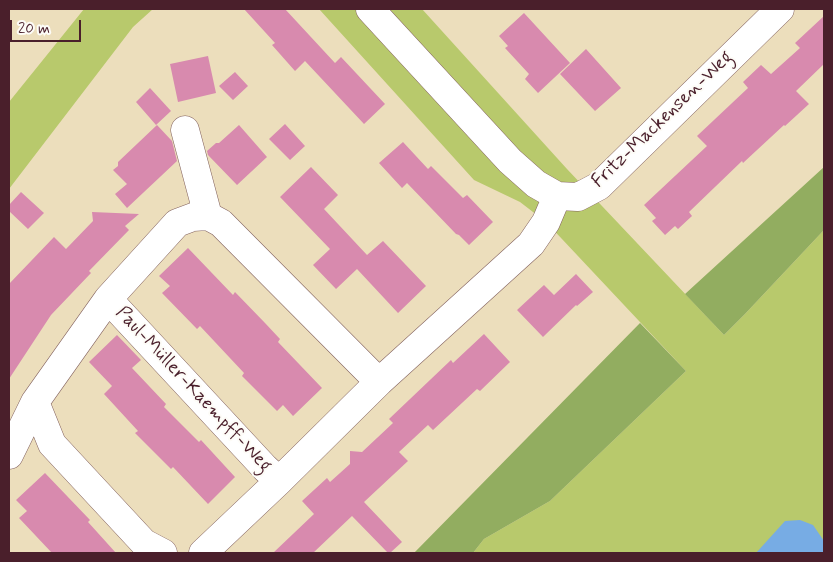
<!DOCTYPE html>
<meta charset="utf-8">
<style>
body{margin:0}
#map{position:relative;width:833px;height:562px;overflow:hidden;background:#ecdebc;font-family:Mynerve,sans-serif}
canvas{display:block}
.frame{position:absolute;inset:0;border:10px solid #4a1f2b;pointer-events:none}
.scale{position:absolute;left:10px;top:20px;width:71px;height:22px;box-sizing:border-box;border:2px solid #4a1f2b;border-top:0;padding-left:6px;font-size:15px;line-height:18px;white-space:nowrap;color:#4a1f2b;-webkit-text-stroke:4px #fdfcf7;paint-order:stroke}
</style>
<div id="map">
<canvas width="833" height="562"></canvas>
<div class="frame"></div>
<div class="scale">20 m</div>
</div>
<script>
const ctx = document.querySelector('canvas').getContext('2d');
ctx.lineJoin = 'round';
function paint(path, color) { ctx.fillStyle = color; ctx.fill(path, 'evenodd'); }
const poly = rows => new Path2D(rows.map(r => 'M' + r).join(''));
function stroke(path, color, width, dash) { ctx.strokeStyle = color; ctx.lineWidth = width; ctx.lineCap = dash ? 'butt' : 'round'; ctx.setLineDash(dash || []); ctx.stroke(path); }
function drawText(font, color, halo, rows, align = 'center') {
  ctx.font = font + ' Mynerve,sans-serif'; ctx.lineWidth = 4; ctx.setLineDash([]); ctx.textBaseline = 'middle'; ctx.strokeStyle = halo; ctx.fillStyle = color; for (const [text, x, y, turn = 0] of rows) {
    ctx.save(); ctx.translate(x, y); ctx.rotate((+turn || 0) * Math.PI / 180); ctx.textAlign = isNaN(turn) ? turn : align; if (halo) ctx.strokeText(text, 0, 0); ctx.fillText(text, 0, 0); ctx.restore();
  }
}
const green = poly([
 [84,9,153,9,133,27,9,189,9,102],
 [319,9,422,9,567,169,724,335,745,314,824,230,824,553,473,553,484,539,550,501,686,371,546,222,520,202,474,180]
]);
const forest = poly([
 [824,167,824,230,745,314,724,335,685,294],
 [640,323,686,371,550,501,484,539,473,553,414,553]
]);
const water = poly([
 [800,520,813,525,824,541,824,553,756,553,785,521]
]);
const building = poly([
 [244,9,285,9,335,63,341,57,385,104,364,124,305,61,295,71,272,45,275,43],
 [524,13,570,63,538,93,525,79,529,74,505,48,508,46,499,36],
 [824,16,824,64,796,91,809,104,785,126,784,125,743,163,742,161,689,212,692,216,678,229,675,226,665,235,652,221,656,218,644,205,707,146,697,136,748,88,743,82,761,65,771,74,800,48,795,43],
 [586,49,621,88,595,111,560,74],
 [208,56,216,93,178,102,170,64],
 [235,72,248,86,233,100,219,86],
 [150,88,171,111,156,125,136,102],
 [285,124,305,146,290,160,269,139],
 [157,125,172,141,177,161,127,208,115,194,127,184,113,170,118,166,118,162],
 [239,125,267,157,237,185,208,155,207,151,216,143,219,143],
 [403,142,428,169,431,166,463,198,467,195,493,222,469,245,459,235,456,234,407,183,402,188,379,163],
 [311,167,338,195,324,209,367,255,383,241,426,286,398,313,357,269,336,289,313,265,330,249,280,197],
 [21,192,44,213,28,229,9,211,9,205],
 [92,212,139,214,125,226,129,230,89,271,91,273,51,315,9,379,9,284,54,237,66,249,93,221],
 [188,248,233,295,235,292,265,323,280,339,278,342,322,388,293,416,283,405,277,411,242,376,244,373,200,326,197,329,162,293,170,286,159,276],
 [576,274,593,292,577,306,576,305,543,337,517,310,544,285,554,295],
 [484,334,510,362,480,391,477,389,433,430,428,425,399,452,408,461,364,502,402,542,390,553,388,553,352,516,313,553,273,553,314,514,302,501,327,478,330,482,350,464,350,451,362,452,393,423,389,419,451,360,453,363],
 [117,335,141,360,132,368,166,404,164,407,199,442,201,440,235,477,208,504,173,467,171,469,135,433,138,431,104,394,112,386,89,362],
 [45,473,90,520,88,522,116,553,52,553,19,518,27,511,16,500]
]);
const minor = poly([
 [370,9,510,161,536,184,557,196,578,197,599,186,780,9],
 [185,130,208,216],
 [108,299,265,468,279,481],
 [35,402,52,444,144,543,163,553],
 [9,455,35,402,108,299,177,223,193,217,208,216,221,223,379,382],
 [203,553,279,481,379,382,531,244,546,222,557,196]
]);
const streetNames = [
 ["Fritz-Mackensen-Weg",663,120,-44],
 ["Paul-Müller-Kaempff-Weg",193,390,47]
];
paint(green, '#b8c96c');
paint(forest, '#92ad60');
paint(water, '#77ace4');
paint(building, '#d88aae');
stroke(minor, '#83625e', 29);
stroke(minor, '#fff', 28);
drawText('19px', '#4a1f2b', '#fdfcf7', streetNames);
</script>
